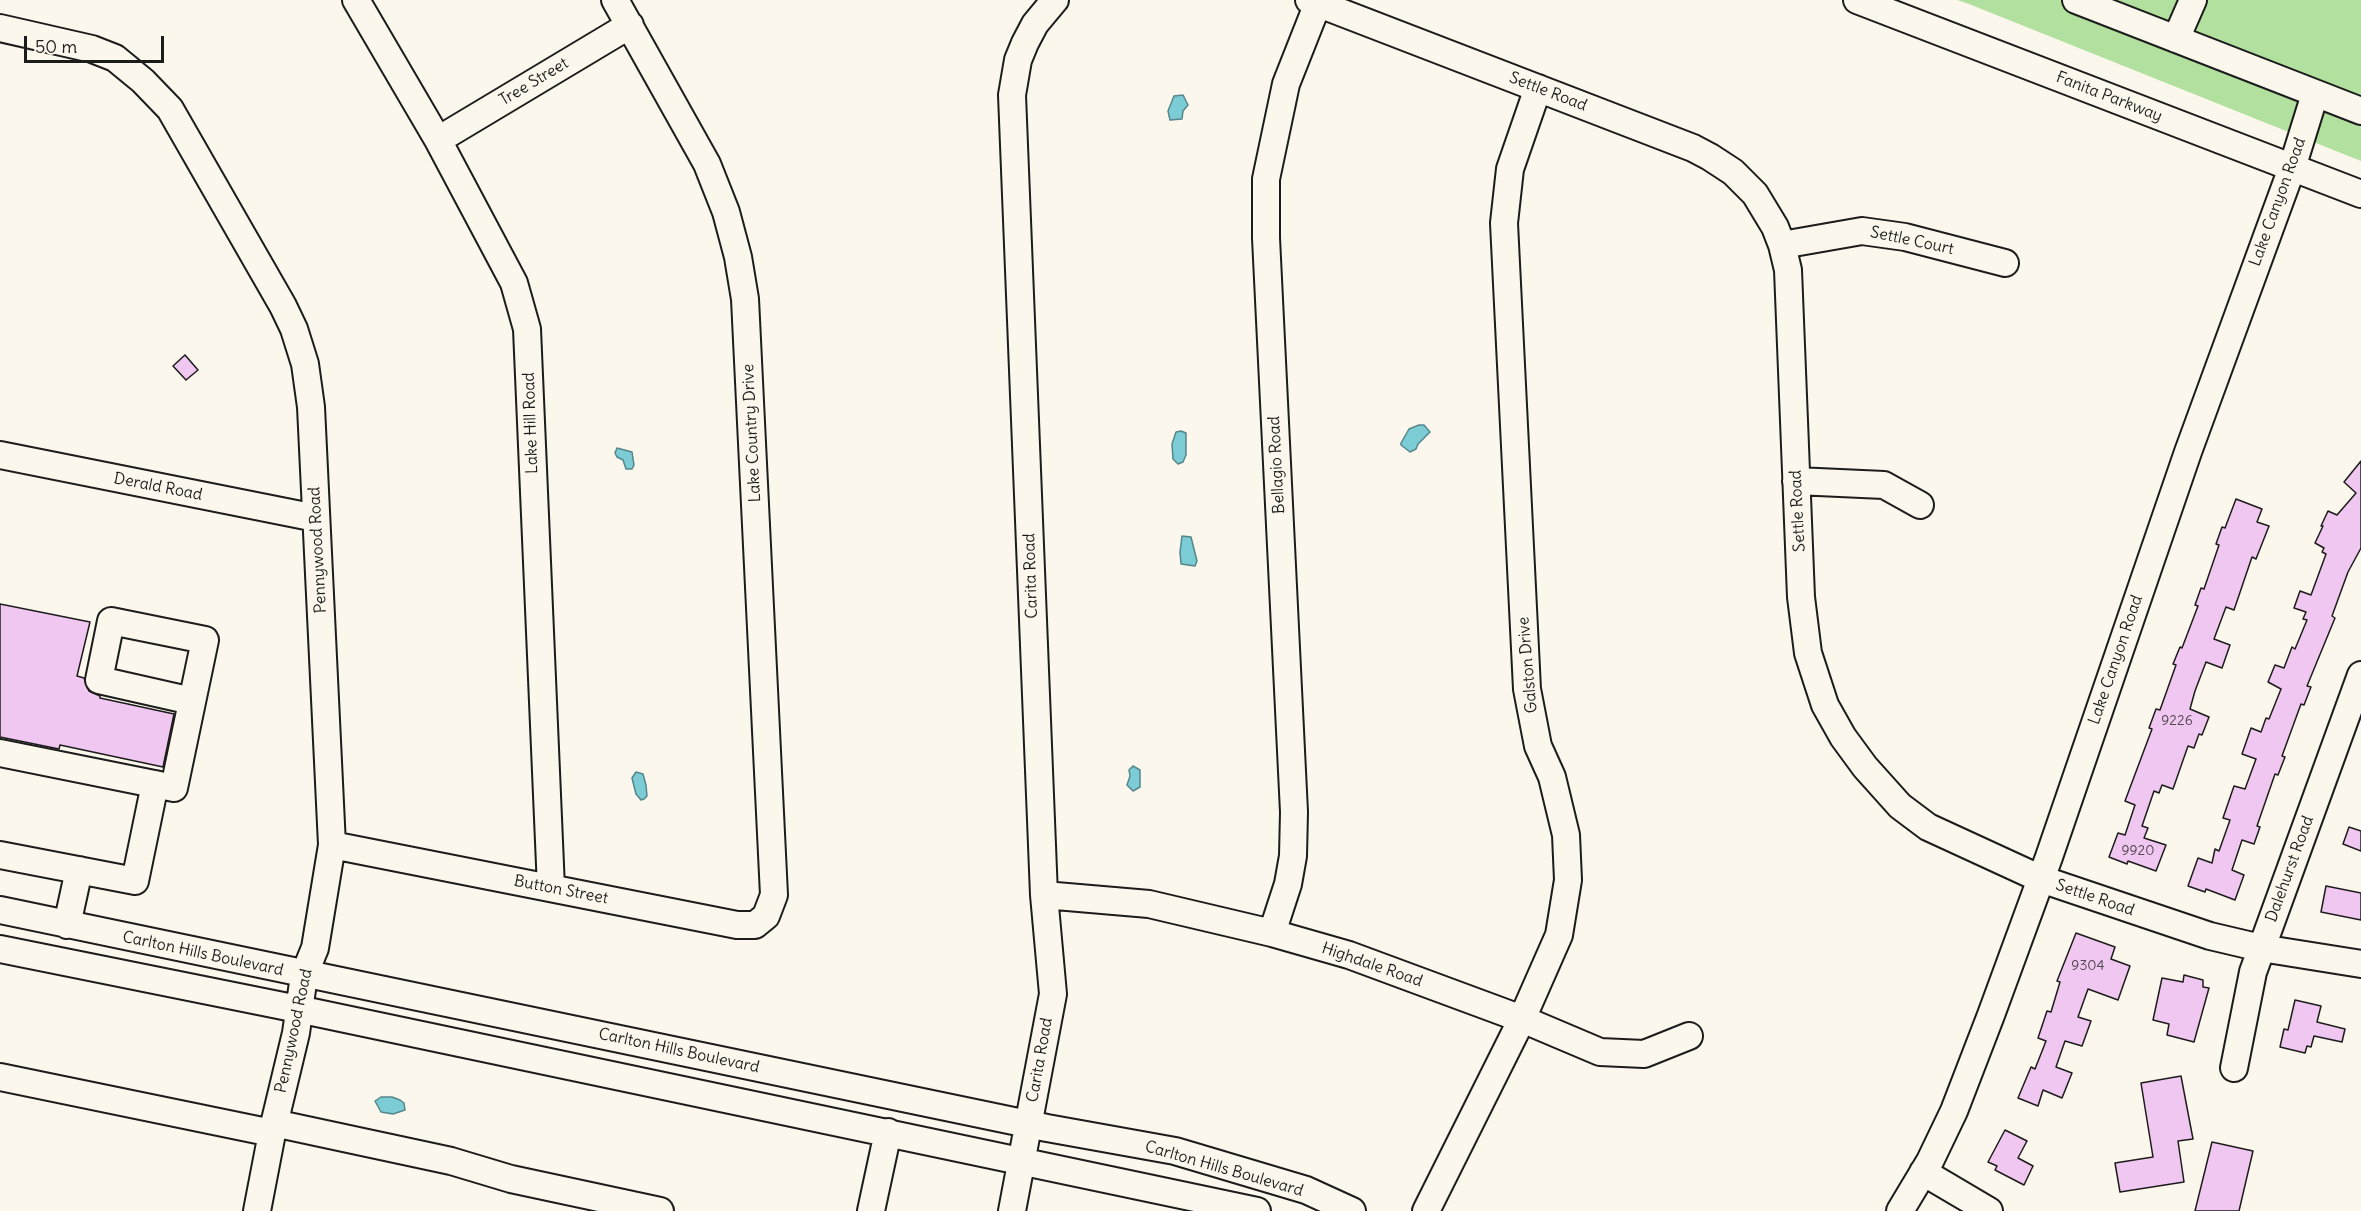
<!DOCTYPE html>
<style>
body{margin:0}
#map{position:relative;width:2361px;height:1211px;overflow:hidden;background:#fbf7ec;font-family:Delius,sans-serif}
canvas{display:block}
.scale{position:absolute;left:24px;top:36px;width:140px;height:27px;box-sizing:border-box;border:3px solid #1c1c1c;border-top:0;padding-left:8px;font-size:18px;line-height:21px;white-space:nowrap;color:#1c1c1c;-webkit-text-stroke:4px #fbf7ec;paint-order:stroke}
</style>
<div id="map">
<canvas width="2361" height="1211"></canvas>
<div class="scale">50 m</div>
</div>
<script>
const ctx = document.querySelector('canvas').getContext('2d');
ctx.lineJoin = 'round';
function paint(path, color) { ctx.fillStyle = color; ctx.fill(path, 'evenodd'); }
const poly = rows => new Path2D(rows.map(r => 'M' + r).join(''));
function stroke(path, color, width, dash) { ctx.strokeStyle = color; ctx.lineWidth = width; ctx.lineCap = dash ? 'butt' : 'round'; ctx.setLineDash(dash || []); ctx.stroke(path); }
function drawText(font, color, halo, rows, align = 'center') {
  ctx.font = font + ' Delius,sans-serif'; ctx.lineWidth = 4.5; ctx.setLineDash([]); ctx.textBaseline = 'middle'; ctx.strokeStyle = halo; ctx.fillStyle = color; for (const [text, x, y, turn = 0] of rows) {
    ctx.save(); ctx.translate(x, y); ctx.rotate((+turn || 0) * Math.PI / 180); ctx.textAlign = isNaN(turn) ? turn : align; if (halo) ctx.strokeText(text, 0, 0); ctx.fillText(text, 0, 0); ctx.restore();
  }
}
const green = poly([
 [1957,0,2361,0,2361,161,1969,4]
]);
const water = poly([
 [1183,95,1188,105,1183,111,1182,119,1170,120,1168,111,1174,96,1183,95],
 [1419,425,1424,425,1430,432,1418,444,1416,449,1410,452,1401,445,1401,443,1409,429,1419,425],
 [1181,431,1186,433,1186,455,1183,462,1178,464,1173,459,1172,444,1176,432,1181,431],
 [617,448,632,452,634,465,632,469,626,469,623,460,617,457,615,453,617,448],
 [1182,536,1191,537,1197,561,1195,566,1181,564,1180,552,1182,536],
 [1133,766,1140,770,1140,787,1133,791,1127,785,1130,776,1129,770,1133,766],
 [636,772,643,774,646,785,647,796,644,799,641,800,636,794,632,778,636,772],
 [381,1097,392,1097,400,1100,404,1103,405,1110,393,1114,381,1112,375,1101,381,1097]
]);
const building = poly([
 [185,355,198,370,186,380,173,366,185,355],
 [2361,461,2361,548,2348,572,2332,616,2335,618,2307,686,2311,687,2304,705,2301,704,2282,756,2285,757,2278,775,2275,774,2257,826,2260,827,2254,844,2242,840,2232,870,2244,875,2235,900,2206,889,2205,892,2188,886,2198,858,2212,863,2215,849,2219,851,2230,820,2223,818,2234,786,2245,789,2256,759,2242,754,2251,728,2261,732,2266,718,2269,719,2281,689,2268,682,2275,665,2284,668,2292,647,2295,649,2307,620,2303,619,2306,612,2294,608,2300,591,2311,595,2326,554,2322,552,2324,548,2315,543,2323,526,2321,526,2328,511,2337,515,2356,493,2344,482,2361,461],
 [2236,499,2262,509,2257,522,2269,526,2256,559,2252,557,2234,610,2226,607,2214,639,2230,645,2222,668,2206,662,2195,691,2190,709,2209,717,2202,735,2199,734,2194,748,2188,746,2173,789,2162,785,2159,793,2154,791,2142,826,2148,828,2144,838,2166,845,2156,871,2128,861,2127,864,2109,857,2118,833,2125,835,2135,805,2125,801,2152,729,2149,728,2156,709,2160,710,2176,665,2173,664,2180,647,2182,648,2198,606,2195,605,2201,588,2204,589,2219,545,2216,544,2222,527,2225,528,2236,499],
 [0,604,90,622,77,676,84,678,89,691,100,696,100,698,174,714,163,767,60,745,59,749,0,737,0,604],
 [2349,827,2361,831,2361,851,2343,844,2349,827],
 [2326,886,2361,893,2361,920,2321,912,2326,886],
 [2076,933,2115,947,2111,959,2130,966,2118,1000,2088,989,2078,1017,2091,1021,2082,1046,2065,1041,2056,1067,2072,1073,2062,1098,2043,1090,2038,1106,2018,1098,2031,1067,2035,1069,2046,1041,2038,1038,2047,1011,2051,1012,2060,982,2057,981,2076,933],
 [2184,975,2203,980,2203,987,2209,988,2194,1042,2167,1035,2169,1024,2153,1020,2162,978,2183,982,2184,975],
 [2295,1000,2321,1006,2317,1022,2345,1029,2342,1042,2314,1036,2311,1047,2307,1046,2305,1053,2280,1047,2284,1029,2288,1030,2295,1000],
 [2181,1076,2193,1139,2178,1141,2184,1182,2120,1192,2115,1163,2153,1157,2141,1083,2181,1076],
 [2005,1130,2027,1141,2018,1158,2033,1166,2024,1185,1995,1170,1997,1166,1988,1162,2005,1130],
 [2212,1142,2253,1151,2239,1211,2195,1211,2212,1142]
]);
const minor = poly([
 [356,0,438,140,514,283,527,329,551,888],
 [1309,0,1693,148,1710,157,1733,172,1755,194,1775,227,1782,245,1788,270,1801,597,1808,653,1825,705,1843,737,1865,767,1900,806,1928,827,2041,879,2210,936,2261,948,2361,964],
 [1857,0,2361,194],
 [2076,0,2361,111],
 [0,28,92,49,115,58,143,81,170,109,283,306,294,329,305,364,311,407,332,845,315,948,304,975,296,1033,272,1133,257,1211],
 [2176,39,2193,0],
 [438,140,630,25],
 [1782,245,1862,231,1905,237,2005,263],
 [0,455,316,518],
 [1796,481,1884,485,1920,505],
 [0,753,174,788,205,640,111,621,99,680,192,701],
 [332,845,737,925,755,925,766,916,774,895,745,299,738,257,726,212,707,164,615,0],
 [0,855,135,881,155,784],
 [1044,895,1149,904,1272,933,1349,955,1522,1019,1600,1052,1644,1054,1689,1036],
 [0,910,1047,1128,1175,1151,1306,1190,1352,1211],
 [67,925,79,870],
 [1272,933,1288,884,1293,856,1294,812,1266,238,1266,179,1286,84,1318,3],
 [0,949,298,1009,1257,1211],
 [2234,1068,2253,972,2361,675],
 [0,1077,272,1133],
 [274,1123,451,1161,511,1179,660,1211],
 [1923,1172,1989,1211],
 [871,1211,888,1132],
 [1012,1211,1053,994,1044,895,1012,95,1018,60,1025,43,1035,24,1055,0],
 [1426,1211,1522,1019,1559,935,1568,880,1566,835,1552,777,1538,746,1527,689,1504,223,1510,169,1538,88],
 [1900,1211,1930,1161,1954,1111,1991,1015,2049,857,2188,452,2292,168,2315,94]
]);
const numberNames = [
 ["9226",2177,721],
 ["9920",2138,851],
 ["9304",2088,966]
];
const streetNames = [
 ["Tree Street",534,82,-31],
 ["Settle Road",1548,92,21],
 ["Fanita Parkway",2109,97,21],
 ["Lake Canyon Road",2278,202,-70],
 ["Settle Court",1912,241,12],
 ["Lake Hill Road",531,423,-92],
 ["Lake Country Drive",752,433,-93],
 ["Bellagio Road",1277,465,-93],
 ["Derald Road",158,487,11],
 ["Settle Road",1798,511,-93],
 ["Pennywood Road",318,550,-93],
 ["Carita Road",1031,576,-92],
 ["Lake Canyon Road",2116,660,-71],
 ["Galston Drive",1528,665,-95],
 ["Dalehurst Road",2290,869,-70],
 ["Button Street",561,890,11],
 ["Settle Road",2095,898,19],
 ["Carlton Hills Boulevard",203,954,12],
 ["Highdale Road",1372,965,19],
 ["Pennywood Road",294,1031,-78],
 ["Carlton Hills Boulevard",679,1051,12],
 ["Carita Road",1040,1060,-80],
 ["Carlton Hills Boulevard",1224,1169,16]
];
paint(green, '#b1e09f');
paint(water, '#7bccd5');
stroke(water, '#55868b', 1.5);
paint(building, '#f0c7f0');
stroke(building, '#1c1c1c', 1.5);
stroke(minor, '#1c1c1c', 30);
stroke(minor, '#fbf7ec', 26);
drawText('14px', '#514751', null, numberNames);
drawText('16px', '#1c1c1c', '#fbf7ec', streetNames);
</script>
